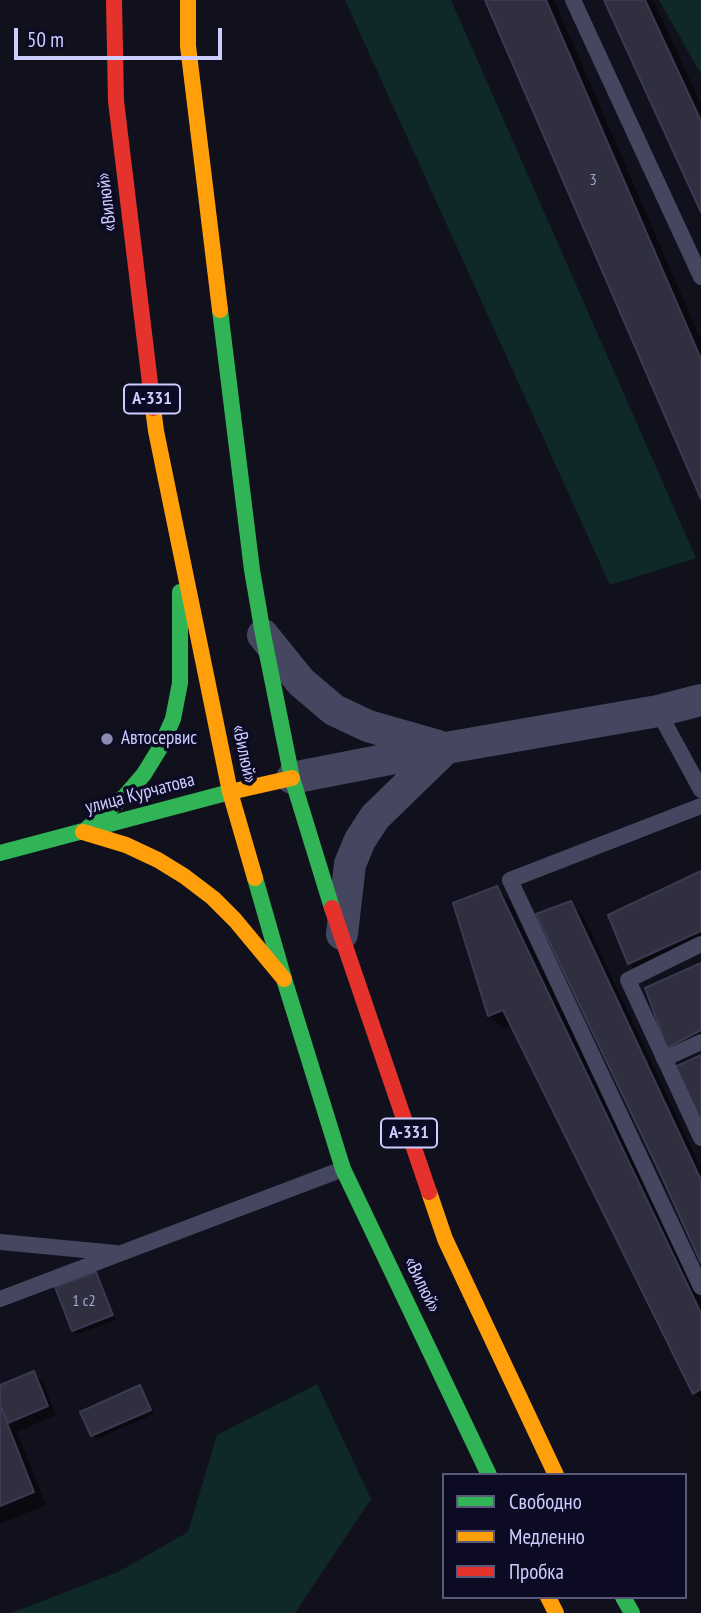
<!DOCTYPE html>
<meta charset="utf-8">
<style>
body{margin:0}
#map{position:relative;width:701px;height:1613px;overflow:hidden;background:#11111d;font-family:"PT Sans Narrow",sans-serif}
canvas{display:block}
.legend{position:absolute;left:442px;top:1473px;width:245px;height:126px;box-sizing:border-box;background:#0d0b23;border:2px solid #5a597b;margin:0;padding:9px 12px;list-style:none;font-size:21px;color:#cecdff}
.legend li{display:flex;align-items:center;gap:14px;height:35px}
.legend b{width:35px;border:2px solid #5a597b}
.scale{position:absolute;left:14px;top:28px;width:208px;height:32px;box-sizing:border-box;border:4px solid #cecdff;border-top:0;padding-left:9px;font-size:21px;line-height:24px;white-space:nowrap;color:#cecdff;-webkit-text-stroke:5px #0d0b23;paint-order:stroke}
</style>
<div id="map">
<canvas width="701" height="1613"></canvas>
<ul class="legend">
<li><b style="height:9px;background:#30b455"></b>Свободно</li>
<li><b style="height:9px;background:#ff9f0a"></b>Медленно</li>
<li><b style="height:9px;background:#e5322d"></b>Пробка</li>
</ul>
<div class="scale">50 m</div>
</div>
<script>
const ctx = document.querySelector('canvas').getContext('2d');
ctx.lineJoin = 'round';
function paint(path, color) { ctx.fillStyle = color; ctx.fill(path, 'evenodd'); }
const poly = rows => new Path2D(rows.map(r => 'M' + r).join(''));
function stroke(path, color, width, dash) { ctx.strokeStyle = color; ctx.lineWidth = width; ctx.lineCap = dash ? 'butt' : 'round'; ctx.setLineDash(dash || []); ctx.stroke(path); }
function drawText(font, color, halo, rows, align = 'center') {
  ctx.font = font + ' "PT Sans Narrow",sans-serif'; ctx.lineWidth = 7; ctx.setLineDash([]); ctx.textBaseline = 'middle'; ctx.strokeStyle = halo; ctx.fillStyle = color; for (const [text, x, y, turn = 0] of rows) {
    ctx.save(); ctx.translate(x, y); ctx.rotate((+turn || 0) * Math.PI / 180); ctx.textAlign = isNaN(turn) ? turn : align; if (halo) ctx.strokeText(text, 0, 0); ctx.fillText(text, 0, 0); ctx.restore();
  }
}
const green = poly([
 [345,0,451,0,696,558,610,585],
 [659,0,701,0,701,74],
 [317,1384,371,1499,295,1613,11,1613,118,1572,188,1532,217,1435]
]);
const shadow = poly([
 [487,0,554,0,701,340,701,495],
 [606,0,653,0,701,104,701,207],
 [701,873,701,951,642,977,629,963],
 [496,888,510,902,701,1301,701,1399,695,1393,512,1025,503,1028,489,1015],
 [571,903,584,917,701,1168,701,1259],
 [701,965,701,1050,681,1061,668,1047],
 [96,1274,100,1278,116,1320,78,1334,73,1330],
 [33,1373,43,1382,56,1415,17,1432,46,1505,0,1524,0,1387],
 [140,1388,144,1392,154,1414,97,1439,92,1435]
]);
const building = poly([
 [485,0,546,0,701,359,701,499,485,0],
 [604,0,645,0,701,121,701,212,604,0],
 [701,871,701,931,628,964,608,915,701,871],
 [497,886,701,1313,701,1389,693,1394,503,1010,488,1016,453,903,497,886],
 [571,901,701,1180,701,1263,661,1175,536,914,571,901],
 [701,963,701,1030,667,1048,645,988,701,963],
 [701,1055,701,1118,700,1119,675,1067,701,1055],
 [96,1272,113,1315,72,1331,55,1287,96,1272],
 [34,1371,48,1406,8,1423,0,1405,0,1385,34,1371],
 [140,1385,151,1410,91,1436,80,1412,140,1385],
 [0,1405,34,1492,0,1506,0,1405]
]);
const lane = poly([
 [573,0,701,277],
 [658,711,701,790],
 [701,806,510,880,701,1287],
 [701,944,628,980,701,1138],
 [664,1059,701,1042],
 [0,1242,116,1253],
 [0,1299,343,1169]
]);
const street = poly([
 [263,635,301,682,334,710,368,726,438,746],
 [292,778,446,748,658,711,701,700],
 [342,934,350,864,360,840,375,817,446,748]
]);
const fast = poly([
 [220,310,252,570,263,634,292,778,332,908],
 [83,832,126,795,144,774,160,748,173,719,180,683,180,592],
 [0,853,230,792],
 [255,878,284,979,343,1169,489,1475],
 [623,1597,632,1613]
]);
const slow = poly([
 [188,0,188,46,220,310],
 [153,408,156,431,230,792,255,878],
 [230,792,292,778],
 [83,832,126,845,158,860,184,876,213,898,235,920,284,979],
 [429,1192,445,1239,556,1475],
 [548,1597,556,1613]
]);
const jam = poly([
 [114,0,116,101,153,408],
 [332,908,429,1192]
]);
const markers = [
 [107,739,7,"#8c8bb0"]
];
const numberNames = [
 ["3",593,180],
 ["1 с2",84,1301]
];
const shields = [
 [152,399,56],
 [409,1133,56]
];
const shieldNames = [
 ["А-331",152,399],
 ["А-331",409,1133]
];
const streetNames = [
 ["«Вилюй»",107,202,-97],
 ["«Вилюй»",244,754,78],
 ["улица Курчатова",140,794,-15],
 ["«Вилюй»",422,1285,64]
];
const poiNames = [
 ["Автосервис",121,739]
];
paint(green, '#0e2927');
paint(shadow, '#0007');
paint(building, '#2f2f40');
stroke(building, '#3b3a52', 2);
stroke(lane, '#45465f', 16);
stroke(street, '#45465f', 32);
stroke(fast, '#30b455', 16);
stroke(slow, '#ff9f0a', 16);
stroke(jam, '#e5322d', 16);
for (const [x, y, r, color] of markers) { const dot = new Path2D(); dot.arc(x, y, r, 0, 2 * Math.PI); ctx.fillStyle = color; ctx.fill(dot); stroke(dot, '#0d0b23', 2.5); }
drawText('16px', '#a6a6cf', null, numberNames);
for (const [x, y, w] of shields) { const box = new Path2D(); box.roundRect(x - w / 2, y - 14.5, w, 29, 5); ctx.fillStyle = '#0d0b23'; ctx.fill(box); stroke(box, '#cecdff', 2); }
drawText('bold 18px', '#cecdff', null, shieldNames);
drawText('19px', '#cecdff', '#0d0b23', streetNames);
drawText('19px', '#cecdff', '#0d0b23', poiNames, 'left');
</script>
